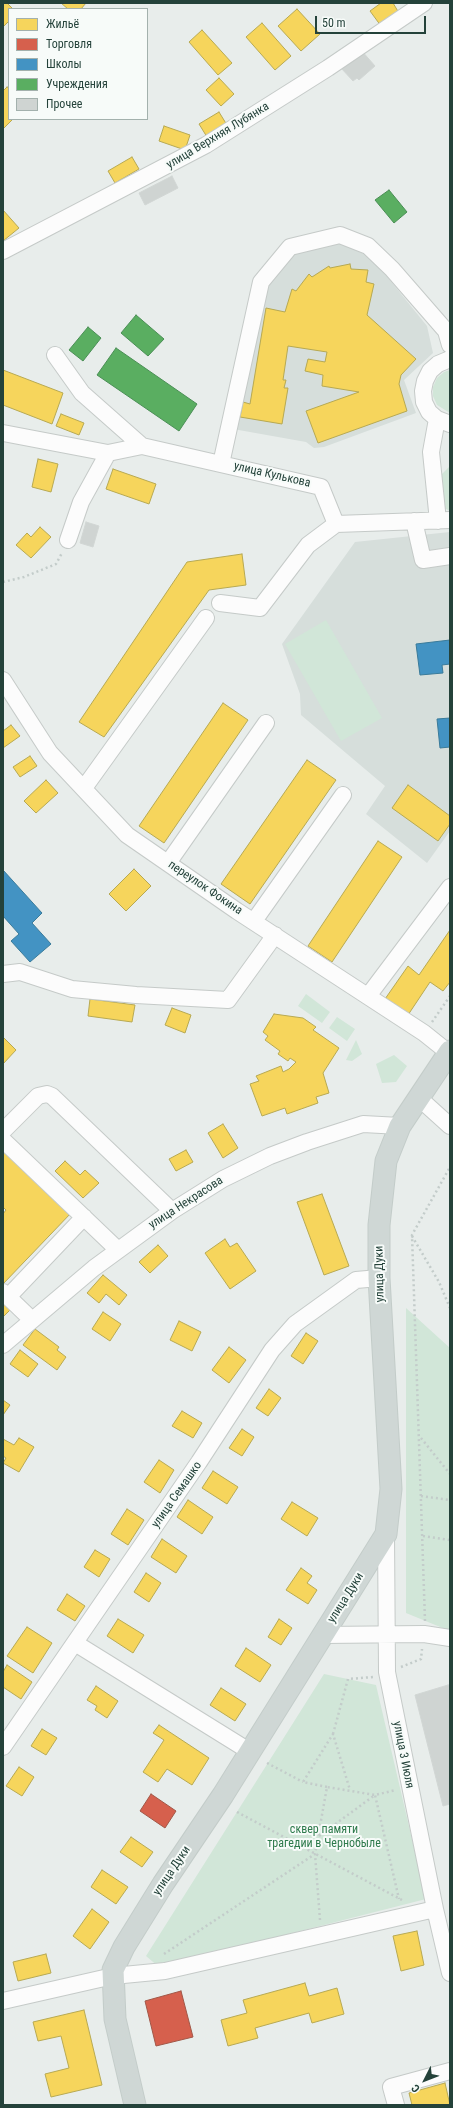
<!DOCTYPE html>
<meta charset="utf-8">
<style>
body{margin:0}
#map{position:relative;width:453px;height:2108px;overflow:hidden;background:#e8edeb;font-family:"Roboto Condensed",sans-serif}
canvas{display:block}
.frame{position:absolute;inset:0;border:4px solid #24423a;pointer-events:none}
.legend{position:absolute;left:8px;top:8px;width:140px;height:112px;box-sizing:border-box;background:#f7fbf9;border:1px solid #a3b1ad;margin:0;padding:5px 7px;list-style:none;font-size:12px;color:#24423a}
.legend li{display:flex;align-items:center;gap:8px;height:20px}
.legend b{width:20px;border:1px solid #a3b1ad}
.north{position:absolute;left:405px;top:2060px;width:40px;height:40px;-webkit-text-stroke:3px #f7fbf9;paint-order:stroke;rotate:228deg;font-size:11px;font-weight:700;line-height:16px;text-align:center;color:#24423a}
.north::after{content:'';display:block;margin:auto;width:14px;height:18px;background:#24423a;clip-path:polygon(50% 0,100% 100%,50% 72%,0 100%)}
.scale{position:absolute;left:315px;top:16px;width:111px;height:18px;box-sizing:border-box;border:2px solid #24423a;border-top:0;padding-left:5px;font-size:12px;line-height:14px;white-space:nowrap;color:#24423a;-webkit-text-stroke:3px #f7fbf9;paint-order:stroke}
</style>
<div id="map">
<canvas width="453" height="2108"></canvas>
<div class="frame"></div>
<ul class="legend">
<li><b style="height:11px;background:#f6d55c"></b>Жильё</li>
<li><b style="height:11px;background:#d6604d"></b>Торговля</li>
<li><b style="height:11px;background:#4393c3"></b>Школы</li>
<li><b style="height:11px;background:#5aae61"></b>Учреждения</li>
<li><b style="height:11px;background:#cfd4d2"></b>Прочее</li>
</ul>
<div class="north">С</div>
<div class="scale">50 m</div>
</div>
<script>
const ctx = document.querySelector('canvas').getContext('2d');
ctx.lineJoin = 'round';
function paint(path, color) { ctx.fillStyle = color; ctx.fill(path, 'evenodd'); }
const poly = rows => new Path2D(rows.map(r => 'M' + r).join(''));
function stroke(path, color, width, dash) { ctx.strokeStyle = color; ctx.lineWidth = width; ctx.lineCap = dash ? 'butt' : 'round'; ctx.setLineDash(dash || []); ctx.stroke(path); }
function drawText(font, color, halo, rows, align = 'center') {
  ctx.font = font + ' "Roboto Condensed",sans-serif'; ctx.lineWidth = 4; ctx.setLineDash([]); ctx.textBaseline = 'middle'; ctx.strokeStyle = halo; ctx.fillStyle = color; for (const [text, x, y, turn = 0] of rows) {
    ctx.save(); ctx.translate(x, y); ctx.rotate((+turn || 0) * Math.PI / 180); ctx.textAlign = isNaN(turn) ? turn : align; if (halo) ctx.strokeText(text, 0, 0); ctx.fillText(text, 0, 0); ctx.restore();
  }
}
const built = poly([
 [336,241,372,258,427,326,433,353,404,380,416,413,324,447,314,448,306,442,233,429,262,287,292,251],
 [450,532,450,831,427,863,366,814,385,786,301,715,300,694,282,644,355,542]
]);
const green = poly([
 [450,370,450,413,437,405,433,396,433,387,437,378,444,372],
 [450,466,450,511,442,507,439,498,442,474],
 [326,620,382,718,341,741,285,644],
 [306,994,330,1012,322,1023,298,1006],
 [337,1017,355,1029,347,1041,329,1028],
 [356,1040,362,1054,352,1061,346,1060],
 [394,1055,407,1066,396,1082,382,1083,376,1064],
 [406,1308,450,1348,450,1631,406,1613],
 [324,1674,376,1685,426,1899,159,1967,146,1956]
]);
const homes = poly([
 [3,3,7,3,13,9,9,9,9,21,3,27,3,3],
 [61,3,86,3,81,9,68,9,61,3],
 [381,3,393,3,399,13,381,26,370,11,381,3],
 [297,9,320,34,301,51,278,26,297,9],
 [262,23,291,56,275,70,246,37,262,23],
 [202,30,232,63,218,75,189,42,202,30],
 [219,78,234,94,221,106,206,90,219,78],
 [7,87,9,88,9,119,13,119,3,129,3,91,7,87],
 [219,112,227,125,207,137,199,124,219,112],
 [164,126,190,135,185,150,159,141,164,126],
 [132,157,139,169,115,183,108,171,132,157],
 [3,210,19,228,3,241,3,210],
 [350,264,351,269,368,270,366,282,374,284,367,315,416,359,401,375,399,384,407,411,318,443,306,411,359,392,322,386,323,375,305,371,308,359,325,362,327,352,288,346,283,380,286,380,284,388,288,388,282,424,240,417,243,402,250,404,266,308,285,312,292,289,296,291,309,274,312,277,329,266,330,268,350,264],
 [3,370,63,393,52,424,3,405,3,370],
 [61,414,84,423,79,435,56,426,61,414],
 [38,459,58,464,51,492,32,487,38,459],
 [113,469,156,484,149,504,106,489,113,469],
 [40,527,51,537,31,558,16,545,27,533,31,537,40,527],
 [242,554,246,585,209,590,104,737,79,722,187,562,242,554],
 [223,703,248,720,164,843,139,826,223,703],
 [11,725,20,736,3,748,3,731,11,725],
 [30,756,37,766,20,777,13,767,30,756],
 [307,760,336,780,250,904,221,884,307,760],
 [46,780,58,793,36,813,24,801,46,780],
 [408,785,450,816,450,824,438,841,392,808,408,785],
 [378,841,402,857,332,962,308,946,378,841],
 [134,869,151,886,126,911,109,894,134,869],
 [450,930,450,982,443,991,430,982,408,1015,385,999,408,966,419,975,450,930],
 [90,999,135,1005,132,1022,88,1016,90,999],
 [172,1008,191,1015,185,1033,165,1025,172,1008],
 [274,1014,303,1018,316,1027,313,1030,339,1048,323,1073,329,1093,316,1097,318,1103,287,1114,285,1108,262,1116,250,1084,259,1081,256,1076,281,1066,283,1072,289,1069,296,1062,290,1058,288,1061,278,1054,280,1051,265,1040,268,1036,263,1032,274,1014],
 [3,1037,16,1050,3,1064,3,1037],
 [223,1124,238,1148,223,1158,208,1133,223,1124],
 [7,1150,72,1212,3,1284,3,1214,6,1210,3,1207,3,1154,7,1150],
 [186,1150,193,1162,176,1171,169,1159,186,1150],
 [65,1161,80,1175,85,1170,99,1183,83,1198,55,1171,65,1161],
 [322,1194,349,1266,324,1275,297,1202,322,1194],
 [225,1239,230,1247,237,1243,256,1271,230,1289,205,1253,225,1239],
 [158,1245,168,1256,150,1273,139,1262,158,1245],
 [103,1275,127,1295,119,1305,106,1294,99,1303,87,1293,103,1275],
 [3,1303,10,1310,3,1317,3,1303],
 [103,1312,121,1324,110,1341,92,1329,103,1312],
 [179,1321,201,1332,192,1351,170,1340,179,1321],
 [35,1329,59,1347,57,1350,66,1357,57,1370,23,1345,35,1329],
 [306,1333,318,1341,303,1364,291,1356,306,1333],
 [229,1347,246,1360,229,1383,212,1370,229,1347],
 [20,1350,38,1364,28,1377,10,1364,20,1350],
 [269,1389,281,1398,268,1416,256,1408,269,1389],
 [3,1400,10,1405,3,1415,3,1400],
 [182,1411,202,1423,193,1438,172,1426,182,1411],
 [242,1429,254,1437,242,1456,229,1448,242,1429],
 [19,1438,34,1447,19,1472,3,1463,6,1458,3,1456,3,1439,14,1445,19,1438],
 [159,1460,174,1470,160,1493,144,1482,159,1460],
 [213,1471,238,1487,227,1504,202,1488,213,1471],
 [188,1500,213,1517,202,1534,177,1517,188,1500],
 [292,1502,318,1518,307,1536,281,1519,292,1502],
 [127,1509,144,1520,128,1545,111,1534,127,1509],
 [162,1539,187,1556,176,1573,151,1557,162,1539],
 [95,1550,110,1559,99,1577,84,1567,95,1550],
 [301,1568,312,1576,307,1583,317,1590,308,1604,286,1590,301,1568],
 [146,1573,161,1583,149,1602,134,1592,146,1573],
 [67,1594,85,1606,75,1621,57,1610,67,1594],
 [118,1619,144,1635,133,1653,107,1636,118,1619],
 [279,1619,292,1628,281,1645,268,1637,279,1619],
 [27,1627,52,1643,33,1673,7,1656,27,1627],
 [246,1648,271,1665,260,1682,235,1666,246,1648],
 [7,1665,32,1682,21,1699,3,1687,3,1672,7,1665],
 [96,1686,118,1701,107,1718,95,1710,97,1706,87,1700,96,1686],
 [221,1688,246,1704,235,1721,210,1705,221,1688],
 [159,1725,209,1758,192,1785,167,1769,158,1782,143,1772,164,1740,153,1733,159,1725],
 [42,1729,57,1738,46,1755,31,1746,42,1729],
 [19,1767,34,1777,22,1796,6,1786,19,1767],
 [131,1837,153,1852,142,1867,120,1852,131,1837],
 [102,1870,128,1887,116,1904,91,1887,102,1870],
 [92,1909,109,1922,90,1949,73,1936,92,1909],
 [417,1931,424,1965,401,1971,393,1936,417,1931],
 [46,1954,51,1973,18,1981,13,1962,46,1954],
 [305,1983,309,1996,337,1988,344,2014,312,2023,309,2013,255,2028,258,2038,228,2046,221,2020,247,2013,243,2000,305,1983],
 [84,2010,102,2085,51,2097,45,2074,69,2068,61,2036,38,2041,33,2022,84,2010],
 [445,2083,450,2105,412,2105,409,2093,445,2083]
]);
const shops = poly([
 [151,1794,176,1811,165,1828,140,1811,151,1794],
 [181,1991,193,2037,156,2046,145,2001,181,1991]
]);
const schools = poly([
 [450,640,450,664,442,665,443,673,420,675,416,644,450,640],
 [450,718,450,747,440,748,437,719,450,718],
 [3,870,42,913,32,923,51,944,30,962,11,941,19,934,3,916,3,870]
]);
const public = poly([
 [389,190,407,212,394,223,375,200,389,190],
 [136,315,164,339,148,356,121,333,136,315],
 [88,327,101,338,83,361,69,350,88,327],
 [116,348,197,404,179,431,97,375,116,348]
]);
const building = poly([
 [361,50,375,66,359,80,357,78,353,81,341,68,361,50],
 [172,176,178,188,145,205,139,193,172,176],
 [86,522,99,526,93,547,80,543,86,522],
 [448,1685,450,1685,450,1804,443,1806,415,1695,448,1685]
]);
const path = poly([
 [3,582,24,577,56,564,62,553],
 [432,1022,450,996],
 [412,1236,439,1282,450,1308],
 [421,1438,450,1474],
 [421,1496,450,1500],
 [423,1536,450,1540],
 [425,1621,412,1235,450,1167],
 [401,1667,421,1659,422,1649],
 [333,1734,348,1679,374,1677],
 [267,1763,303,1782],
 [327,1787,303,1782,333,1734,350,1790],
 [237,1812,402,1900],
 [319,1836,375,1795,399,1899],
 [320,1920,315,1854,327,1787,375,1795,396,1790],
 [164,1954,315,1854]
]);
const minor = poly([
 [3,251,206,145,328,68,424,3],
 [55,355,82,393,142,446],
 [450,359,438,364,430,371,425,381,423,391,424,402,429,412,437,419,450,424],
 [437,419,431,452,438,521],
 [3,433,108,453],
 [221,464,261,282,290,247,340,235,368,246,392,269,446,331,450,345],
 [414,521,423,560,450,556],
 [68,540,81,502,108,453,142,446,321,487,336,524,450,520],
 [220,603,260,608,308,545,336,524],
 [3,680,50,753,127,835,237,911,424,1033,449,1053],
 [84,788,206,618],
 [168,863,266,723],
 [254,921,343,795],
 [3,974,20,972,72,989,136,995,228,1000,275,935],
 [368,996,450,887],
 [419,1098,450,1126],
 [3,1131,38,1096,47,1094,52,1096,172,1211],
 [3,1140,118,1250],
 [3,1292,31,1319],
 [8,1297,84,1217],
 [3,1345,94,1268,172,1211,223,1179,270,1156,307,1142,363,1124,400,1126],
 [386,1534,387,1672,435,1909,450,1973],
 [323,1635,424,1634,450,1638],
 [75,1643,249,1751],
 [3,1747,199,1462,272,1350,295,1324,356,1280,379,1278],
 [3,2001,113,1976,165,1971,435,1909],
 [396,2105,391,2087,450,2071]
]);
const major = poly([
 [135,2105,115,2019,113,1970,124,1947,163,1884,223,1795,386,1534,391,1489,379,1278,379,1225,386,1161,400,1126,450,1051]
]);
const streetNames = [
 ["улица Верхняя Лубянка",218,136,-31],
 ["улица Кулькова",272,475,13],
 ["переулок Фокина",205,888,34],
 ["улица Некрасова",186,1203,-33],
 ["улица Дуки",380,1274,-91],
 ["улица Семашко",177,1495,-55],
 ["улица Дуки",346,1598,-58],
 ["улица 3 Июля",403,1755,79],
 ["улица Дуки",172,1871,-56]
];
const parkNames = [
 ["сквер памяти",324,1830],
 ["трагедии в Чернобыле",324,1844]
];
paint(built, '#d6dedb');
paint(green, '#d1e6d8');
paint(homes, '#f6d55c');
stroke(homes, '#b7a952', 1);
paint(shops, '#d6604d');
stroke(shops, '#a15747', 1);
paint(schools, '#4393c3');
stroke(schools, '#3a7b9a', 1);
paint(public, '#5aae61');
stroke(public, '#4a8e55', 1);
paint(building, '#cfd4d2');
stroke(building, '#d1d6d4', 1);
stroke(minor, '#c5cac8', 18);
stroke(major, '#c3ccc9', 23);
stroke(path, '#c3ccca', 2.5, [2, 3]);
stroke(minor, '#fcfcfc', 16);
stroke(major, '#cfd7d5', 21);
drawText('12px', '#24423a', '#f7fbf9', streetNames);
drawText('12px', '#2d7a4b', '#f7fbf9', parkNames);
</script>
